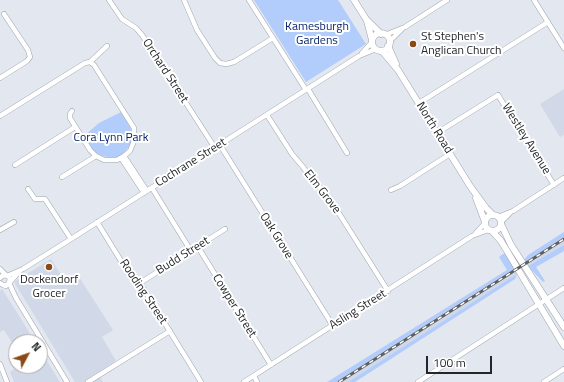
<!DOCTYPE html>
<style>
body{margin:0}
#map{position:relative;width:564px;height:382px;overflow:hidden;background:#e2e7f0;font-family:"Titillium Web",sans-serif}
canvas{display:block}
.north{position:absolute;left:8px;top:334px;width:40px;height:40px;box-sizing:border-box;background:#fff;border:1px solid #a7a8a9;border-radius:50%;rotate:49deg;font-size:11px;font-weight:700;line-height:16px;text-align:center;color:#242629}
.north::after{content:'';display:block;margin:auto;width:14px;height:18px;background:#8b4917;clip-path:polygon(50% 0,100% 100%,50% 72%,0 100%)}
.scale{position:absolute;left:426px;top:356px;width:66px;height:18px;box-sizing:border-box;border:2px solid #242629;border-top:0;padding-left:5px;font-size:12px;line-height:14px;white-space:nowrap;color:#242629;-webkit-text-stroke:3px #fff;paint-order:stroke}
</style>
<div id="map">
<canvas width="564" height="382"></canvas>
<div class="north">N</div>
<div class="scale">100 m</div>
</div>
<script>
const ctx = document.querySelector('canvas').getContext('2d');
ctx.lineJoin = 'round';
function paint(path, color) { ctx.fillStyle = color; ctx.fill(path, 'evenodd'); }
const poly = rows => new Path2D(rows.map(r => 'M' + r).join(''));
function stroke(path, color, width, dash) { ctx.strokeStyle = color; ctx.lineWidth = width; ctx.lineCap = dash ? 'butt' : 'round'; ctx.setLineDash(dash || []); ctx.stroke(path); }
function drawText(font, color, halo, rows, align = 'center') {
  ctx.font = font + ' "Titillium Web",sans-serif'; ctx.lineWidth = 4; ctx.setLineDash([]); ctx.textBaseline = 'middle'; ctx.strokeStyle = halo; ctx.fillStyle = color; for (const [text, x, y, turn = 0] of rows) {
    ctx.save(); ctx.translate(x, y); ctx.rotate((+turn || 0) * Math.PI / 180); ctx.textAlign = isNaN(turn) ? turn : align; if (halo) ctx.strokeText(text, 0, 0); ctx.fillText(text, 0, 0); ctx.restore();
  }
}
const built = poly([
 [564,89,564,135,560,137,540,104],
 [564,237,564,245,528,266,525,262],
 [51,259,67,284,79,277,113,330,102,337,116,361,104,369,106,373,100,377,103,382,75,382,14,282],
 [514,269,517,274,505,282,348,382,336,382],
 [2,289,21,319,35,342,16,342,16,349,4,330,0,332,0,291],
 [40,350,60,382,14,382,10,372,19,366,40,366]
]);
const green = poly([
 [254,0,338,0,366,44,306,82],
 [121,112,131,129,132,138,131,144,124,153,117,157,110,158,100,155,94,151,84,136,99,123],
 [564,232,564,237,525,262,524,260,528,255],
 [564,245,564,251,536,267,545,281,543,282,528,266],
 [503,254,506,254,515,268,336,382,327,382,507,270,499,257],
 [517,274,515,279,355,382,348,382]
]);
const minor = poly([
 [109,0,122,19,136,28,142,35,215,148],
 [184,0,197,30,215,58,220,63,226,64,234,62,273,38],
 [249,0,306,90],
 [534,0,564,48],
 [385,35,405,27,447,0],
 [389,42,402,29],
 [362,53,372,42],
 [90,62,107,46],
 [0,78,27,61,30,57,28,50,4,14],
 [308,89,347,153],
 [419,103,548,22],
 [267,115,292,154,303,167,312,180,328,196,388,291],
 [0,116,85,63,90,62,94,65,134,128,134,141,130,151,124,156,117,160,104,160,96,156,90,150,70,118,70,114,72,111],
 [437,133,498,95,554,185],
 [220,145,333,326],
 [124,156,147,191],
 [121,158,144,193],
 [15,165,75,127],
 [62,177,96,156],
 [152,188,191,251],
 [28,189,35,199,45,199,71,239],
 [391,190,400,186,450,154],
 [498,217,513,211,564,178],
 [97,222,126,269,140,283,201,382],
 [501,222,510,213],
 [0,230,14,222],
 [475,234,485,223],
 [198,247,271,365],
 [0,269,6,275],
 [7,276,23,269,71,239,359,56,376,49],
 [0,278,2,276,6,275,9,277,10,280,8,284,6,286,3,285,0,283],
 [10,282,20,271],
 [9,283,16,298,67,382],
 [140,283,225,229],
 [0,364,7,382],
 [254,376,257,382],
 [88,382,170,331],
 [244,382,472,236,488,230],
 [418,382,564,288],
 [544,382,564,369]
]);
const major = poly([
 [354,0,366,19,381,34],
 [367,21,372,40],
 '372 42a9 9 0 1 1 18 0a9 9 0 1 1-18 0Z',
 [388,46,396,64],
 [382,51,398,70,470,186,486,208,493,215],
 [476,198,485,222],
 '485 223a8 8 0 1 1 16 0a8 8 0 1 1-16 0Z',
 [501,224,511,245,564,327],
 [492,231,501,241,564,346]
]);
const rail = poly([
 [339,382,564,239]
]);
const markers = [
 [413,44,4,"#8b4917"],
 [49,267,4,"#8b4917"]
];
const parkNames = [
 ["Kamesburgh",317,27],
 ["Gardens",317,41],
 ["Cora Lynn Park",111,138]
];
const poiNames = [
 ["St Stephen's",421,37],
 ["Anglican Church",421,51],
 ["Dockendorf",49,280,"center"],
 ["Grocer",49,294,"center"]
];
const streetNames = [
 ["Orchard Street",165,71,57],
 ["North Road",434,128,58],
 ["Westley Avenue",526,139,58],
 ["Cochrane Street",191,163,-32],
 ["Elm Grove",322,192,52],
 ["Oak Grove",276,236,58],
 ["Budd Street",183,256,-32],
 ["Rooding Street",143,292,56],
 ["Cowper Street",234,306,58],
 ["Asling Street",358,310,-32]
];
paint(built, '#d1d9e8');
paint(green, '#b2ccfc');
stroke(minor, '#9da2aa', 5.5);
stroke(major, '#9da2aa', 7);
stroke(minor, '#fff', 4.5);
stroke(major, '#fff', 6);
stroke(rail, '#5c5f63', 3);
stroke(rail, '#fff', 1.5, [4.5]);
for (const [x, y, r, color] of markers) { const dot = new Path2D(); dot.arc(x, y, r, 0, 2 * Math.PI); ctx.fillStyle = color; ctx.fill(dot); stroke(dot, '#fff', 1.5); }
drawText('12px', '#011f6b', '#fff', parkNames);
drawText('12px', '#242629', '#fff', poiNames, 'left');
drawText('12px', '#242629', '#fff', streetNames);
</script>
